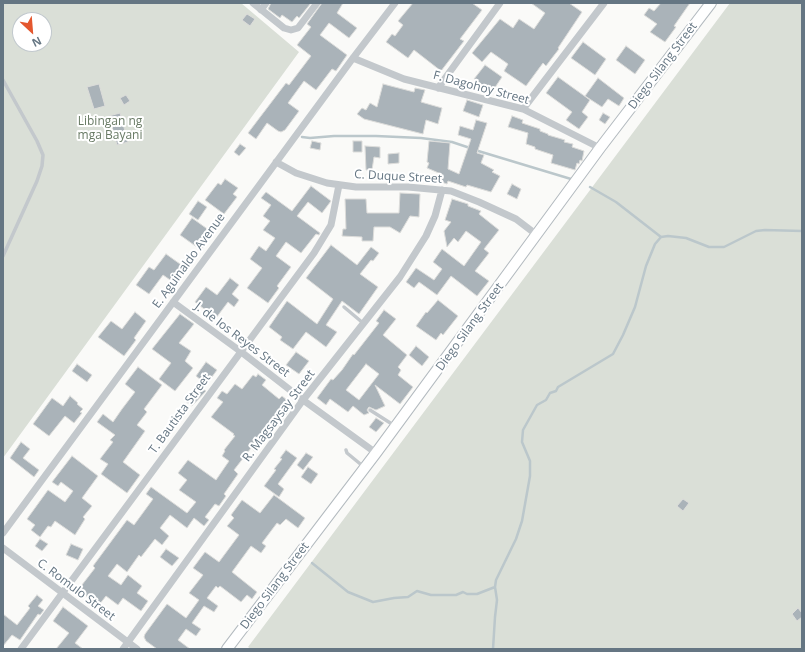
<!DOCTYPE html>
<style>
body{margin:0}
#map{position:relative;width:805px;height:652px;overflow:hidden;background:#fafaf8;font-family:"Open Sans",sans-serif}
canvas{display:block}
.frame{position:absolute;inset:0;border:4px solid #657683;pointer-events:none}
.north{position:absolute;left:12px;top:12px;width:40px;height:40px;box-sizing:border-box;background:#fff;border:1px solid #c1c8cd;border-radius:50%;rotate:154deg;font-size:11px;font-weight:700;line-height:16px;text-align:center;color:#657683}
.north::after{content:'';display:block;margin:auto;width:14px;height:18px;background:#e4572e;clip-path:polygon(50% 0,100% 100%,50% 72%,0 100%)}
</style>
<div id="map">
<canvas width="805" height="652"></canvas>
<div class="frame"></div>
<div class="north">N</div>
</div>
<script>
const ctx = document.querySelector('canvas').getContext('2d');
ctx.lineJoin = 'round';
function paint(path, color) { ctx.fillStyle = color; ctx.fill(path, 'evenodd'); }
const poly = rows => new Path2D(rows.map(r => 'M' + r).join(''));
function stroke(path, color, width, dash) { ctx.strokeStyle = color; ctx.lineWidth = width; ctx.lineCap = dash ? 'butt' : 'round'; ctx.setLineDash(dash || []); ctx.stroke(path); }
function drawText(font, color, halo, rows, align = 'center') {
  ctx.font = font + ' "Open Sans",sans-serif'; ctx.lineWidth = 4; ctx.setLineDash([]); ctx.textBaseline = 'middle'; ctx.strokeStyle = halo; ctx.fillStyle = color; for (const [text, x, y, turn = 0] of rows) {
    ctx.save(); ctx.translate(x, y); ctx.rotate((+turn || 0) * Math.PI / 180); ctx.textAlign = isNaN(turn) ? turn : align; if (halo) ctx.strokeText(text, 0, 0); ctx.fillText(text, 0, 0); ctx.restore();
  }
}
const green = poly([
 [3,3,241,3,299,52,3,458],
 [20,20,44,20,44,44,20,44],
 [730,3,802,3,802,649,251,649,248,647]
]);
const stream = poly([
 [302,137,310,138,334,136,376,136,421,138,452,142,470,148],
 [475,150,571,179],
 [590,187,616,202,661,237],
 [312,563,348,592,373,602,394,598,408,597,417,591,431,595,456,595,463,592,467,594,477,594,495,587],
 [493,649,495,617,497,600,495,587,496,580,516,539,522,521,530,476,530,461,522,442,523,430,537,405,546,400,550,393,556,391,558,387,613,354,623,335,635,307,646,266,655,244,661,237,668,236,686,238,709,247,724,247,756,231,765,230,802,231]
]);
const building = poly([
 [271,3,311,3,299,18,297,16,292,22,282,15,280,18,268,9,271,3],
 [322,3,343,3,337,13,357,28,349,38,329,23,320,35,347,55,336,71,332,69,316,90,304,81,288,103,299,111,285,130,281,132,278,131,267,123,256,139,248,133,286,83,289,85,311,56,297,45,311,27,307,24,322,3],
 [413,3,472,3,482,10,460,39,464,41,441,71,414,50,408,58,386,42,392,34,395,36,403,25,398,21,413,3],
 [531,3,569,3,582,12,558,48,559,49,552,58,546,66,543,63,526,86,504,71,508,64,491,52,482,62,472,53,500,19,513,28,519,19,534,29,545,13,531,3],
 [661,3,690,3,674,26,676,27,665,42,650,32,657,24,644,15,649,8,654,11,661,3],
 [247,14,255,19,250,26,242,20,247,14],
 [583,42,606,59,595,75,571,58,583,42],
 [626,46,645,60,635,74,616,60,626,46],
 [485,65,502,77,492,92,474,79,485,65],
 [558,77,590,100,582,112,588,117,579,129,566,120,572,112,546,93,558,77],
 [598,78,624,98,619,106,608,99,602,107,585,96,598,78],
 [99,84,105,106,94,109,87,87,99,84],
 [383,84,414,92,415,88,425,90,421,102,442,108,438,124,426,120,423,134,364,119,357,114,362,108,366,110,370,103,377,107,383,84],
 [126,95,130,101,124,105,120,98,126,95],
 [467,100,483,105,479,117,463,111,467,100],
 [120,113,128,142,117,145,109,116,120,113],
 [603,113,610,117,605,124,599,120,603,113],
 [512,116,523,120,522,123,540,129,540,131,548,134,548,135,565,140,564,142,573,144,572,147,584,151,582,161,580,160,579,164,577,163,575,170,551,163,553,155,535,149,535,147,526,144,528,133,508,127,512,116],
 [476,120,487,123,477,153,484,155,481,163,494,170,492,172,500,176,491,192,467,185,466,187,448,181,447,184,439,181,441,174,427,168,429,163,427,162,429,141,450,143,448,169,459,174,471,139,458,135,460,126,473,130,476,120],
 [312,141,321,143,320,150,310,148,312,141],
 [353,141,362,141,362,152,353,152,353,141],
 [240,144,246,148,239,156,234,152,240,144],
 [365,146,380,147,380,158,374,157,372,170,366,170,365,146],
 [399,153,399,163,388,164,388,154,399,153],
 [225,179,238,188,233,194,237,197,224,214,205,200,218,183,221,185,225,179],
 [512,184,521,189,517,199,507,194,512,184],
 [311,186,331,201,322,213,308,202,297,216,320,233,319,235,316,234,301,253,286,242,276,256,291,267,277,286,279,288,268,303,247,288,262,268,250,259,259,246,266,251,275,238,263,230,270,221,263,216,271,205,261,198,266,192,292,211,311,186],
 [400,193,420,194,419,217,410,216,400,233,390,227,374,227,373,241,362,241,362,237,342,236,343,229,346,229,345,199,366,199,367,213,399,213,400,193],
 [452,199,468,204,468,206,481,211,479,214,499,230,484,249,489,253,475,271,489,281,477,296,451,276,437,295,419,282,414,288,406,282,416,268,434,280,442,269,433,262,442,249,464,266,481,242,466,231,458,242,454,238,447,247,444,231,451,222,445,220,452,199],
 [198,201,207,207,198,220,189,214,198,201],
 [192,218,213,233,201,250,180,235,192,218],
 [331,245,357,265,371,247,379,253,373,261,371,260,360,274,378,287,359,314,342,301,326,325,337,332,326,347,306,332,293,349,280,340,282,337,269,327,287,301,317,324,333,299,306,278,331,245],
 [166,254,187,269,176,284,163,275,149,294,136,285,149,267,154,270,166,254],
 [230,278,239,285,232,294,239,300,234,307,228,302,216,318,195,302,206,287,217,295,230,278],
 [438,300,458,316,443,335,441,333,436,340,416,326,426,312,427,313,438,300],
 [384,310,396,319,383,335,407,355,398,367,401,370,398,375,413,387,400,404,375,385,385,406,376,410,369,407,367,410,369,413,364,415,353,406,348,412,330,399,326,405,317,398,331,379,333,380,342,370,353,354,354,355,379,323,376,321,384,310],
 [366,364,379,374,359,400,346,390,366,364],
 [135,312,146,321,134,338,136,340,124,356,98,337,111,321,122,329,135,312],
 [180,314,194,324,179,343,191,351,185,361,193,368,175,391,159,379,171,363,152,349,180,314],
 [416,346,429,357,422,366,409,355,416,346],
 [296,352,309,361,299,374,286,365,296,352],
 [206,362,217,370,203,389,206,391,192,406,185,401,201,380,196,376,206,362],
 [77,364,92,375,87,382,72,371,77,364],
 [138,367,162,385,144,409,147,412,137,425,145,431,123,462,140,475,127,493,101,474,108,464,100,459,113,442,110,440,115,435,97,422,103,414,113,422,122,409,135,392,125,384,138,367],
 [258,374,266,380,262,385,279,399,282,396,293,405,277,427,276,426,256,452,251,448,234,470,238,474,224,494,226,496,219,506,215,504,205,517,209,520,204,526,194,518,187,528,170,515,160,528,169,536,162,545,155,539,141,557,139,555,127,572,117,564,108,576,121,585,128,575,142,586,137,593,148,601,141,611,123,598,118,605,106,596,99,605,78,590,95,568,93,566,127,520,134,525,153,499,146,494,151,487,187,513,196,502,179,490,187,480,178,473,188,460,216,480,229,461,222,456,225,451,224,450,235,436,233,435,234,434,211,417,223,402,217,398,222,391,227,394,235,384,242,389,253,375,256,377,258,374],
 [70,396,78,403,77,404,83,409,80,412,82,413,74,423,65,416,49,436,33,424,52,398,63,406,70,396],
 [376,418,384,423,376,432,369,427,376,418],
 [21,442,30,449,23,458,39,470,34,477,10,458,21,442],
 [286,450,297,458,278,484,284,489,279,497,264,486,276,470,274,469,282,459,280,458,286,450],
 [306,453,313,457,303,470,297,465,306,453],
 [72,456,98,476,82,498,92,506,83,517,85,519,75,535,55,521,51,527,48,526,40,537,31,530,35,525,27,519,48,490,65,502,73,491,61,482,58,486,52,482,72,456],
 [308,467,318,474,311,484,301,477,308,467],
 [274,495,305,518,298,528,286,519,280,525,277,523,262,543,266,546,261,553,251,546,232,572,257,592,252,599,247,595,241,602,220,586,218,588,216,586,207,598,218,606,214,612,204,606,192,623,201,629,196,636,186,629,178,640,190,649,157,649,146,641,144,637,145,634,167,604,186,618,199,600,189,593,203,575,193,568,205,552,219,562,239,535,227,526,234,518,231,515,242,500,260,513,274,495],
 [683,499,689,503,683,511,677,506,683,499],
 [40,539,48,544,42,551,35,546,40,539],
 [71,544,83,549,78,560,66,555,71,544],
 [166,549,179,558,172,566,160,557,166,549],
 [37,595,43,600,38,606,44,610,40,615,38,614,20,640,12,635,3,646,3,614,17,625,30,608,28,606,37,595],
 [63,607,88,626,75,643,83,649,56,649,69,633,53,621,63,607],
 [798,608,802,613,802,617,797,621,792,614,798,608]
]);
const lane = poly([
 [3,80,37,141,43,155,42,166,37,181,3,256],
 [344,307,363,323],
 [370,410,395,426],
 [346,450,347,453,364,467]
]);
const street = poly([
 [253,3,284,28,291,30,298,28,317,3],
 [261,10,266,3],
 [353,58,404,79,523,109,600,148],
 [438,88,500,3],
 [523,109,604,3],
 [276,162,296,173,327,183,356,187,408,187,451,191,479,202,516,219,537,235],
 [173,302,240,351,303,400,376,453],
 [3,533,353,58,395,3],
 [3,548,137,649],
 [21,649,314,253,331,225,339,185],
 [123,649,303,400,400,277,426,236,435,216,442,190]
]);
const secondary = poly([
 [227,649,376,453,600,148,711,3]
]);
const streetNames = [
 ["Diego Silang Street",663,66,-53],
 ["F. Dagohoy Street",481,88,15],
 ["C. Duque Street",398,177,3],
 ["E. Aguinaldo Avenue",189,261,-54],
 ["Diego Silang Street",470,327,-54],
 ["J. de los Reyes Street",242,340,37],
 ["T. Bautista Street",180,414,-54],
 ["R. Magsaysay Street",279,416,-53],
 ["Diego Silang Street",275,586,-53],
 ["C. Romulo Street",76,590,37]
];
const parkNames = [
 ["Libingan ng",110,122],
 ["mga Bayani",110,136]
];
paint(green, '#dadfd7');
stroke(stream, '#bbc7cb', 2.5);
paint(building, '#aab3b9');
stroke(building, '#dcdcda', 1);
stroke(secondary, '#b3babf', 12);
stroke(lane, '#c3c8cc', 3.5);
stroke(street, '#c3c8cc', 7);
stroke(secondary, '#fff', 10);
drawText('12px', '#657683', '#fff', streetNames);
drawText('12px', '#687a64', '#fff', parkNames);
</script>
